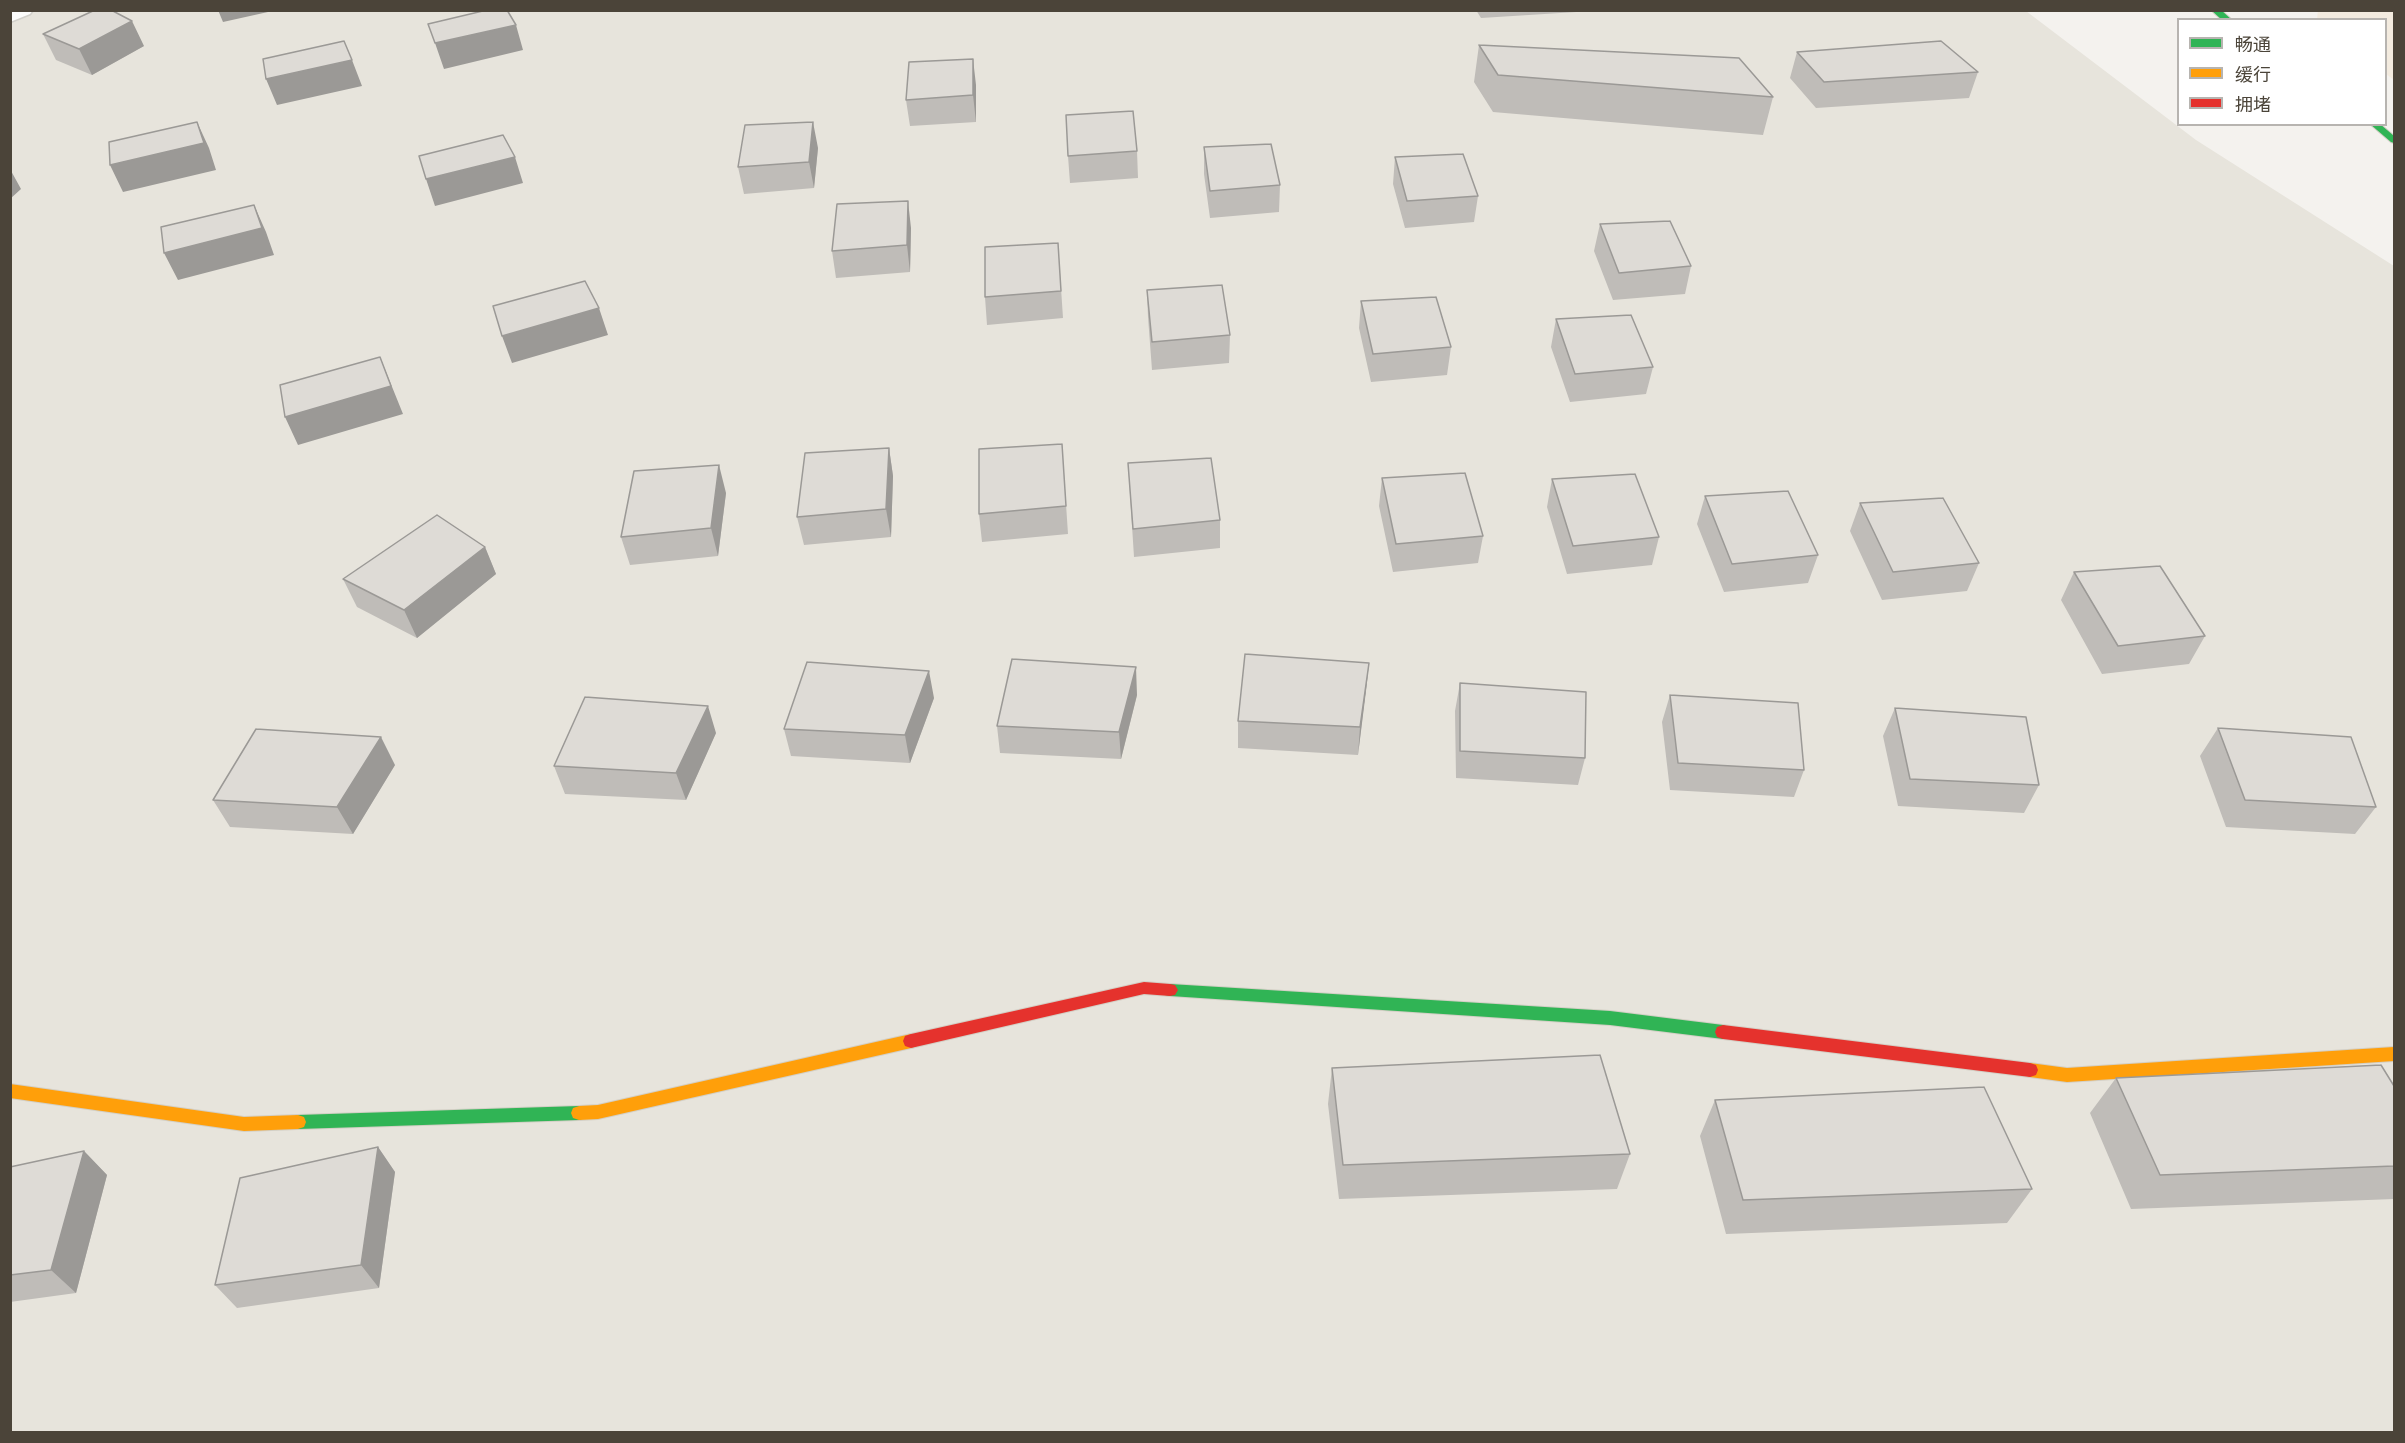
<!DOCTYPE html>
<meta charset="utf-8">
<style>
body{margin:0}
#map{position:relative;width:2405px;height:1443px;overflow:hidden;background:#f4f2ee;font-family:"Sofia Sans Condensed","Noto Sans SC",sans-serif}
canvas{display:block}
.frame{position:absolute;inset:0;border:12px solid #4b4439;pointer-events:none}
.legend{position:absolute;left:2177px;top:18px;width:210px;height:108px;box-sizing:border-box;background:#fff;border:2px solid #b7b4b0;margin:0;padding:8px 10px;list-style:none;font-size:18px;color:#4b4439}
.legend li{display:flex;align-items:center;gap:12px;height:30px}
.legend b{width:30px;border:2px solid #b7b4b0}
</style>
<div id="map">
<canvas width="2405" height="1443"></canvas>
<div class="frame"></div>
<ul class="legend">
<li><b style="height:8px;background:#30b455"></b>畅通</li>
<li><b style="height:8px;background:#ff9f0a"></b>缓行</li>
<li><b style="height:8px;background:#e5322d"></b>拥堵</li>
</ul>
</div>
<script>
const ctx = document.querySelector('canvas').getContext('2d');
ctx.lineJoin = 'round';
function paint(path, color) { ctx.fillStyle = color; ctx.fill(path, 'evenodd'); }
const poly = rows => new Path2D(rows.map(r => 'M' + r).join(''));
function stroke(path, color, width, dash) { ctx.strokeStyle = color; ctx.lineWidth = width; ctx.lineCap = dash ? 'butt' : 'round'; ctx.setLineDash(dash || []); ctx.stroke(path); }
const residential = poly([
 [10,11,2026,11,2196,140,2394,266,2394,1432,11,1432]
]);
const commercial = poly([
 [2318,10,2394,11,2394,80,2386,74,2386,20,2317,19]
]);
const street = poly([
 [10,10,33,10,30,14,10,22,10,10]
]);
const fast = poly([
 [2211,10,2221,10,2232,20,2222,20,2211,10],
 [2370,124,2380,124,2394,136,2394,143,2391,142,2370,124],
 [1170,984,1610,1011,1723,1025,1729,1027,1731,1032,1729,1037,1723,1039,1610,1025,1170,996,1165,995,1162,990,1165,985,1170,984],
 [579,1106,585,1108,587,1113,585,1118,579,1120,298,1129,292,1127,290,1122,292,1117,298,1115,579,1106]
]);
const slow = poly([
 [911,1034,917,1036,919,1041,917,1046,911,1048,598,1119,579,1120,573,1118,571,1113,573,1108,579,1106,598,1105,911,1034],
 [2394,1047,2394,1061,2067,1082,2030,1077,2024,1075,2022,1070,2024,1065,2030,1063,2067,1068,2394,1047],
 [10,1084,244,1117,298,1115,304,1117,306,1122,304,1127,298,1129,244,1131,10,1098,10,1084]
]);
const jam = poly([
 [1144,982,1170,984,1175,985,1178,990,1175,995,1170,996,1144,994,911,1048,905,1046,903,1041,905,1036,911,1034,1144,982],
 [1723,1025,2030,1063,2036,1065,2038,1070,2036,1075,2030,1077,1723,1039,1717,1037,1715,1032,1717,1027,1723,1025]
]);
const wall = poly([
 [1476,10,1608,10,1481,18],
 [43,34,144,46,92,75,56,60],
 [1479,45,1773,97,1763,135,1493,112,1474,82],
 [1797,52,1978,72,1969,98,1816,108,1790,78],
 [976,85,976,122,910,126,906,100],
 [1204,147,1280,185,1279,212,1210,218,1204,174],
 [818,148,814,188,744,194,738,167],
 [1137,151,1138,178,1070,183,1068,156],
 [1395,157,1478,196,1474,222,1405,228,1393,184],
 [1600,224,1691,266,1685,294,1613,300,1594,251],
 [911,228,910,272,836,278,832,251],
 [1058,243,1063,318,987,325,985,297],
 [1147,290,1230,335,1229,363,1152,370,1148,317],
 [1361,301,1451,347,1447,375,1371,382,1359,328],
 [1556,319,1653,367,1646,394,1570,402,1551,347],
 [1062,444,1068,534,982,542,979,514],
 [889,448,893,476,891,537,804,545,797,517],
 [1128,463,1220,520,1220,548,1134,557],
 [1382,478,1483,536,1478,563,1393,572,1379,506],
 [1552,479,1659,537,1652,565,1567,574,1547,507],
 [726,493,718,556,630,565,621,537],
 [1705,496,1818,555,1808,583,1724,592,1697,524],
 [1860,503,1979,563,1967,591,1882,600,1850,531],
 [485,547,496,574,417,638,357,607,343,579],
 [2074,572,2205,636,2189,664,2102,674,2061,600],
 [1369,663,1358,755,1238,748,1238,721],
 [1460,683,1585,758,1578,785,1456,778,1455,711],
 [1137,695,1121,759,1000,753,997,726],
 [1670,695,1804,770,1794,797,1670,790,1662,722],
 [934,698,910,763,791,756,784,729],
 [1895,708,2039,785,2024,813,1898,806,1883,736],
 [2218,728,2376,807,2355,834,2226,827,2200,756],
 [716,733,686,800,565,794,554,766],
 [395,765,353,834,230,827,213,800],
 [1332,1068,1630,1154,1617,1189,1339,1199,1328,1104],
 [2116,1078,2394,1086,2394,1199,2131,1209,2090,1113],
 [1715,1100,2032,1189,2007,1223,1726,1234,1700,1136],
 [378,1147,395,1172,379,1288,237,1308,215,1285],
 [84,1151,107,1175,76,1293,10,1302,10,1167]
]);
const shadedWall = poly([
 [218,10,277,10,223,22],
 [132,21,144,46,92,75,79,49],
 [516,25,523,50,444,69,435,43],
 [973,59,976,85,976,122,973,95],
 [352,60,362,86,277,105,266,79],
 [197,122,209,148,216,170,123,192,110,165],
 [813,122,818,148,814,188,809,162],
 [515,157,523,183,435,206,426,179],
 [10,169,21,189,10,199],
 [908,201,911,228,910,272,907,245],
 [254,205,266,232,274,255,178,280,164,253],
 [599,308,608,335,512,363,502,336],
 [380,357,403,414,298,445,285,417],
 [889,448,893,476,891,537,886,509],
 [719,465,726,493,718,556,711,528],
 [485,547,496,574,417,638,404,610],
 [1369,663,1366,691,1358,755,1360,727],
 [1136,667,1137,695,1121,759,1119,732],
 [929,671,934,698,910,763,905,735],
 [708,706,716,733,686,800,676,773],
 [381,737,395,765,353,834,337,807],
 [378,1147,395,1172,379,1288,361,1265],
 [84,1151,107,1175,76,1293,51,1270]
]);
const building = poly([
 [95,10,111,10,132,21,79,49,43,34,95,10],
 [487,10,507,10,516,25,435,43,428,24,487,10],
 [344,41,352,60,266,79,263,59,344,41],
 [1941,41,1978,72,1824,82,1797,52,1941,41],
 [1479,45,1739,58,1773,97,1498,75,1479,45],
 [973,59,973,95,906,100,909,62,973,59],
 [1133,111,1137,151,1068,156,1066,115,1133,111],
 [197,122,204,143,110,165,109,142,197,122],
 [813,122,809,162,738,167,745,125,813,122],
 [503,135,515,157,426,179,419,156,503,135],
 [1271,144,1280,185,1210,191,1204,147,1271,144],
 [1463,154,1478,196,1407,201,1395,157,1463,154],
 [908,201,907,245,832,251,837,204,908,201],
 [254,205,262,228,164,253,161,227,254,205],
 [1670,221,1691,266,1619,273,1600,224,1670,221],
 [1058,243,1061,291,985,297,985,247,1058,243],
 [585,281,599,308,502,336,493,306,585,281],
 [1222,285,1230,335,1152,342,1147,290,1222,285],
 [1436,297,1451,347,1373,354,1361,301,1436,297],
 [1631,315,1653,367,1575,374,1556,319,1631,315],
 [380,357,391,386,285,417,280,385,380,357],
 [1062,444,1066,506,979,514,979,449,1062,444],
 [889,448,886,509,797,517,805,453,889,448],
 [1211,458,1220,520,1133,529,1128,463,1211,458],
 [719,465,711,528,621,537,634,471,719,465],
 [1465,473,1483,536,1396,544,1382,478,1465,473],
 [1635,474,1659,537,1573,546,1552,479,1635,474],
 [1788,491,1818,555,1732,564,1705,496,1788,491],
 [1943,498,1979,563,1893,572,1860,503,1943,498],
 [437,515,485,547,404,610,343,579,437,515],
 [2160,566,2205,636,2118,646,2074,572,2160,566],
 [1245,654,1369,663,1360,727,1238,721,1245,654],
 [1012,659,1136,667,1119,732,997,726,1012,659],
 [807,662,929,671,905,735,784,729,807,662],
 [1460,683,1586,692,1585,758,1460,751,1460,683],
 [1670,695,1798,703,1804,770,1678,763,1670,695],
 [585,697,708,706,676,773,554,766,585,697],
 [1895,708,2026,717,2039,785,1910,779,1895,708],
 [2218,728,2351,737,2376,807,2245,800,2218,728],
 [256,729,381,737,337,807,213,800,256,729],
 [1600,1055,1630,1154,1343,1165,1332,1068,1600,1055],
 [2381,1065,2394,1086,2394,1166,2160,1175,2116,1078,2381,1065],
 [1984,1087,2032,1189,1743,1200,1715,1100,1984,1087],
 [378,1147,361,1265,215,1285,240,1178,378,1147],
 [84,1151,51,1270,10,1275,10,1167,84,1151]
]);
paint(residential, '#e7e4dc');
paint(commercial, '#f3ebdf');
stroke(street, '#d2d0cb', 3);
stroke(fast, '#d3cfc5', 2);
stroke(slow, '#d3cfc5', 2);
stroke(jam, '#d3cfc5', 2);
paint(street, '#fdfdfc');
paint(fast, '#30b455');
paint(slow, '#ff9f0a');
paint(jam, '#e5322d');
paint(wall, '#bfbcb8');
paint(shadedWall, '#9b9996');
paint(building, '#dedbd6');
stroke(building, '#9b9996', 1.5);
</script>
